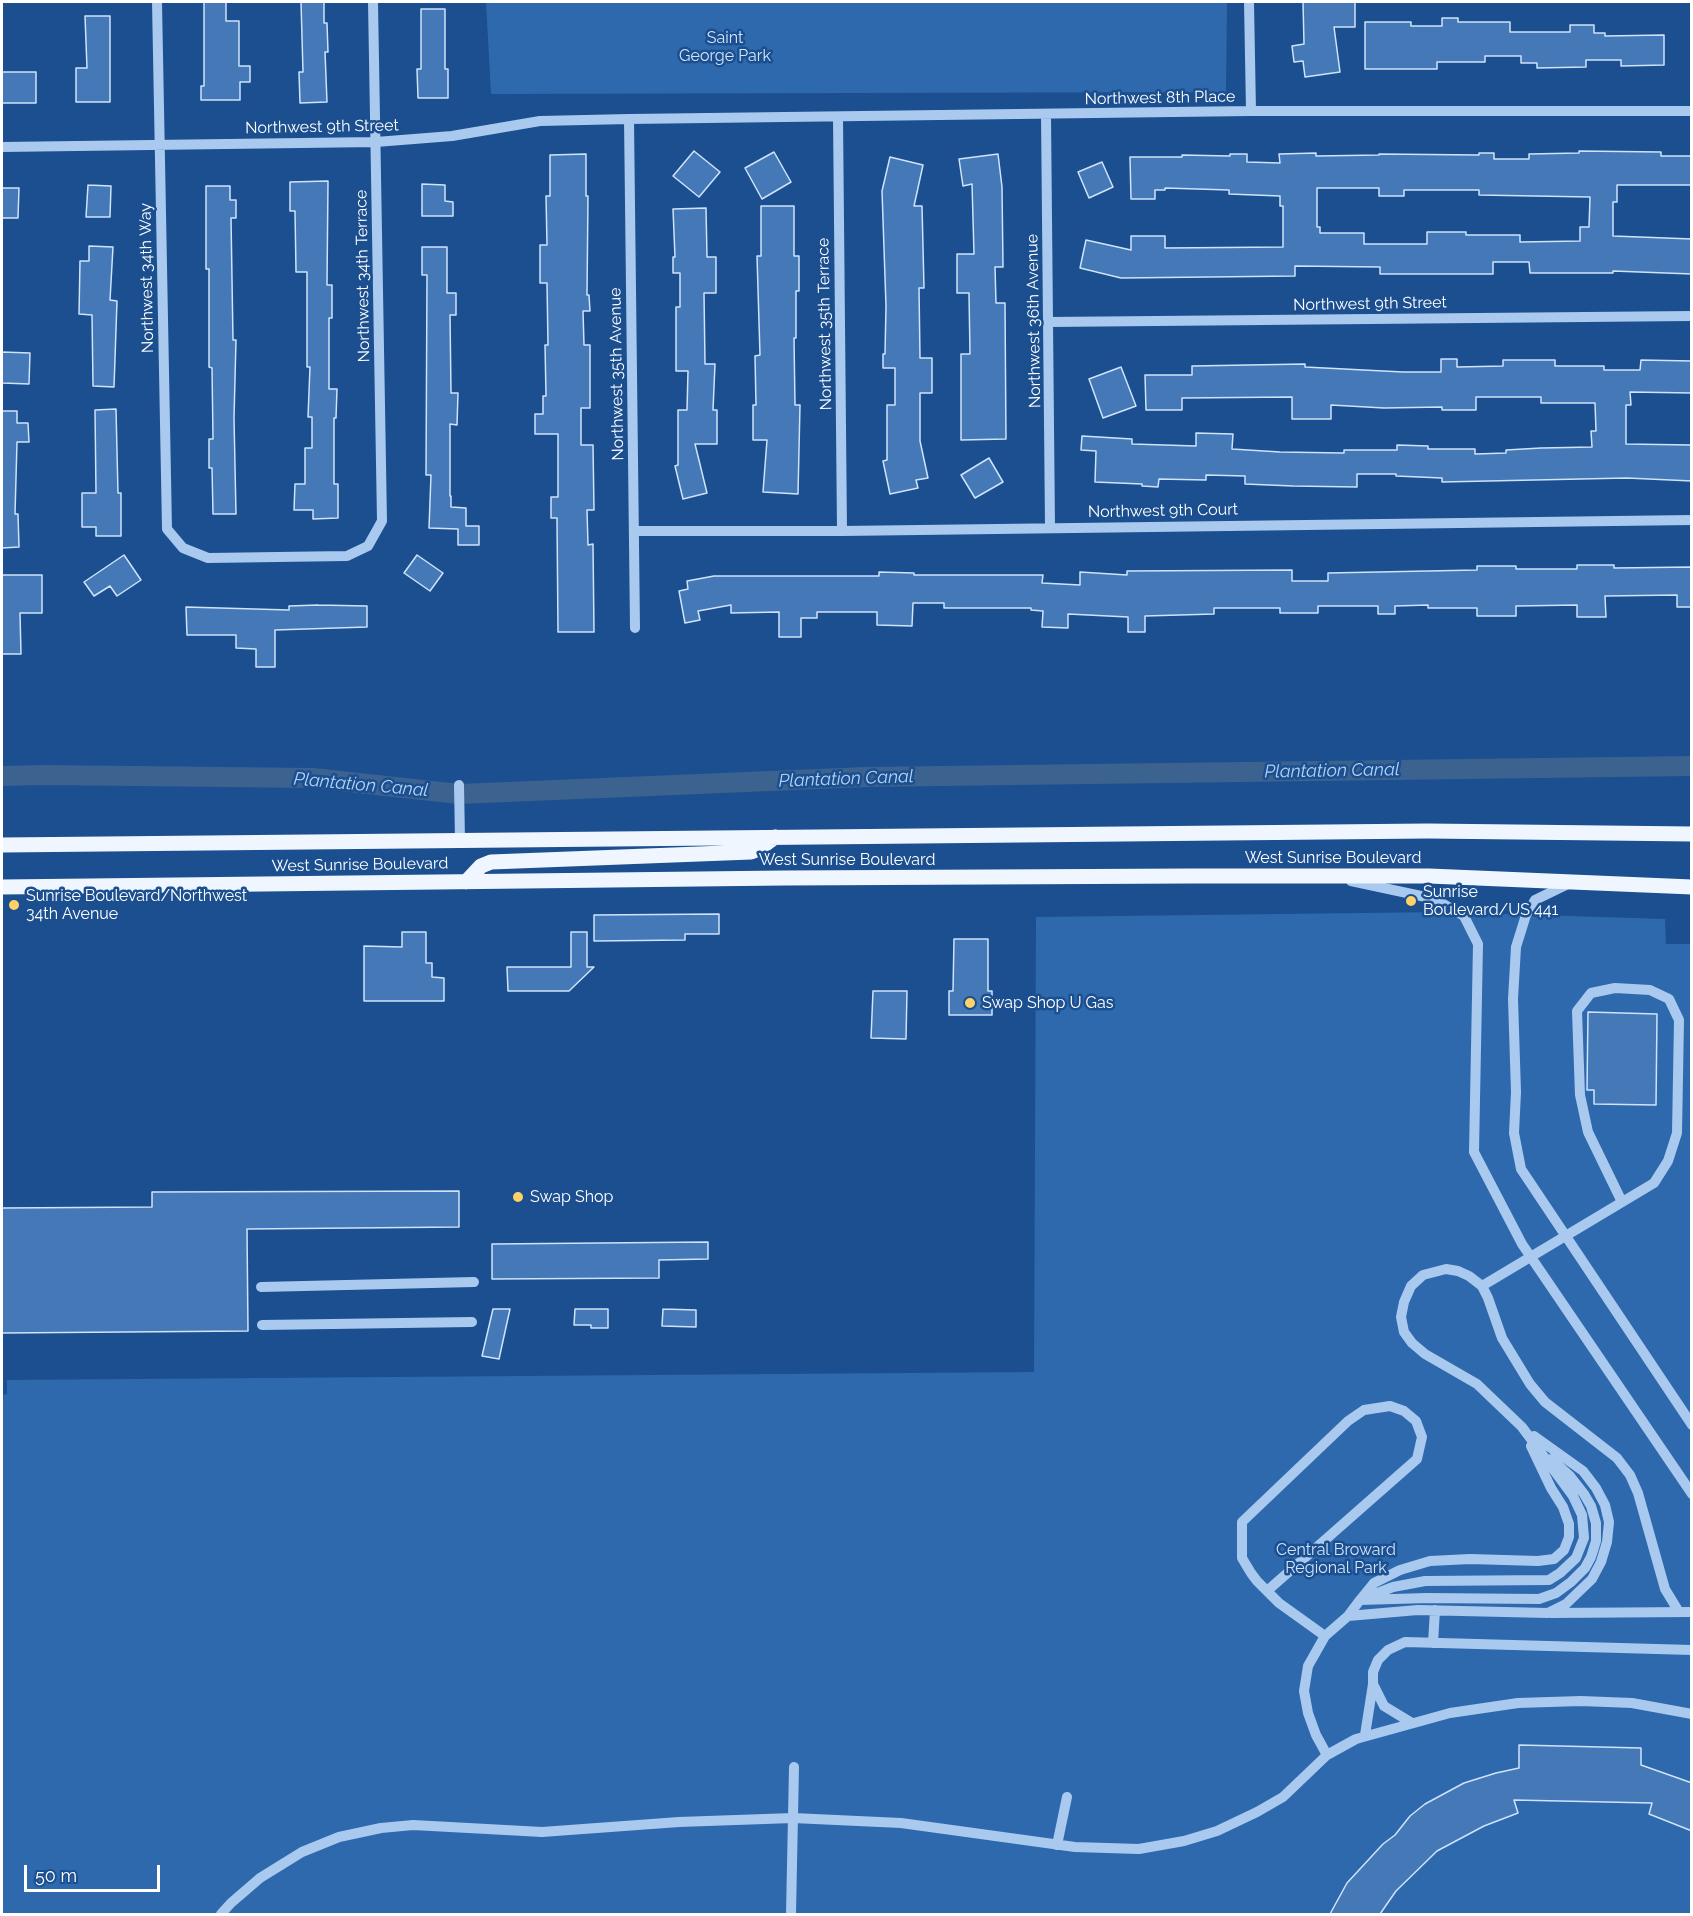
<!DOCTYPE html>
<style>
body{margin:0}
#map{position:relative;width:1693px;height:1916px;overflow:hidden;background:#1b4f8f;font-family:Raleway,sans-serif}
canvas{display:block}
.frame{position:absolute;inset:0;border:3px solid #fff;pointer-events:none}
.scale{position:absolute;left:24px;top:1865px;width:136px;height:27px;box-sizing:border-box;border:3px solid #fff;border-top:0;padding-left:8px;font-size:18px;line-height:21px;white-space:nowrap;color:#fff;-webkit-text-stroke:4px #1b4f8f;paint-order:stroke}
</style>
<div id="map">
<canvas width="1693" height="1916"></canvas>
<div class="frame"></div>
<div class="scale">50 m</div>
</div>
<script>
const ctx = document.querySelector('canvas').getContext('2d');
ctx.lineJoin = 'round';
function paint(path, color) { ctx.fillStyle = color; ctx.fill(path, 'evenodd'); }
const poly = rows => new Path2D(rows.map(r => 'M' + r).join(''));
function stroke(path, color, width, dash) { ctx.strokeStyle = color; ctx.lineWidth = width; ctx.lineCap = dash ? 'butt' : 'round'; ctx.setLineDash(dash || []); ctx.stroke(path); }
function drawText(font, color, halo, rows, align = 'center') {
  ctx.font = font + ' Raleway,sans-serif'; ctx.lineWidth = 5; ctx.setLineDash([]); ctx.textBaseline = 'middle'; ctx.strokeStyle = halo; ctx.fillStyle = color; for (const [text, x, y, turn = 0] of rows) {
    ctx.save(); ctx.translate(x, y); ctx.rotate((+turn || 0) * Math.PI / 180); ctx.textAlign = isNaN(turn) ? turn : align; if (halo) ctx.strokeText(text, 0, 0); ctx.fillText(text, 0, 0); ctx.restore();
  }
}
const green = poly([
 [486,2,1227,2,1226,92,491,94],
 [1444,912,1665,919,1666,944,1692,944,1691,1914,2,1914,2,1395,7,1394,7,1380,1034,1372,1036,917]
]);
const canal = poly([
 [2,776,44,775,313,778,459,794,866,777,1692,766]
]);
const building = poly([
 [204,2,226,2,226,21,239,21,239,66,250,66,250,82,240,82,240,100,201,100,201,86,204,86,204,2],
 [301,2,324,2,324,23,327,23,328,52,325,52,327,102,300,103,299,72,303,72,301,2],
 [1303,2,1355,2,1355,27,1334,27,1340,72,1305,77,1303,61,1294,62,1292,46,1304,44,1303,2],
 [421,9,445,9,445,69,448,69,448,98,418,98,417,69,421,69,421,9],
 [85,16,110,16,110,102,76,102,76,68,87,68,85,16],
 [1442,18,1458,18,1458,22,1510,22,1510,32,1570,32,1570,25,1594,25,1594,33,1605,33,1605,36,1664,35,1664,65,1621,66,1621,60,1586,60,1586,67,1537,68,1537,63,1521,63,1521,56,1485,56,1485,62,1437,62,1437,69,1365,69,1365,22,1411,22,1411,26,1442,26,1442,18],
 [2,72,36,72,36,103,2,103,2,72],
 [694,151,720,172,699,197,673,176,694,151],
 [1579,151,1661,152,1661,156,1692,156,1692,185,1617,185,1617,202,1613,202,1613,236,1692,239,1692,274,1613,271,1613,273,1530,273,1529,262,1493,262,1493,274,1380,274,1380,267,1295,266,1295,276,1121,278,1080,268,1086,240,1131,250,1131,236,1165,236,1165,248,1283,247,1283,206,1280,206,1280,196,1229,194,1229,190,1165,188,1165,190,1155,190,1155,199,1131,199,1130,157,1182,157,1182,155,1230,156,1230,154,1247,154,1247,162,1280,163,1279,154,1316,153,1316,156,1379,155,1379,154,1479,155,1479,153,1494,153,1494,159,1529,159,1529,154,1579,153,1579,151],
 [1317,188,1379,188,1379,196,1404,196,1404,190,1479,190,1479,195,1590,197,1589,227,1580,227,1580,241,1520,242,1520,235,1466,235,1466,232,1427,232,1427,244,1364,244,1364,233,1320,233,1320,227,1317,227,1317,188],
 [774,152,791,182,762,199,745,168,774,152],
 [586,154,586,196,588,196,587,295,589,295,590,311,583,311,584,345,590,345,590,408,581,408,581,445,593,445,594,510,587,510,588,545,593,544,594,632,558,632,557,518,551,518,551,497,558,497,558,434,535,434,535,414,543,414,543,396,546,396,545,345,548,345,547,283,540,283,540,245,547,245,546,196,550,196,550,155,586,154],
 [998,154,1002,187,1003,267,995,267,996,303,1005,303,1006,439,961,440,961,354,970,354,969,293,957,293,957,254,974,254,972,184,963,186,959,159,998,154],
 [890,157,923,165,914,206,922,206,924,288,919,288,920,358,932,358,932,393,920,393,920,441,928,478,916,480,918,488,890,494,883,461,887,460,887,405,895,405,895,368,883,368,883,354,885,354,886,306,882,191,890,157],
 [1102,162,1113,187,1089,198,1078,172,1102,162],
 [328,181,327,285,332,285,332,318,329,318,329,389,337,389,336,418,334,418,334,484,338,484,338,518,313,519,313,510,294,510,295,484,305,484,305,448,312,448,312,417,308,417,310,367,307,367,307,272,296,272,295,211,290,211,290,182,328,181],
 [422,184,445,185,445,201,453,202,453,216,422,216,422,184],
 [88,185,111,186,110,217,86,217,88,185],
 [206,186,230,186,230,200,236,200,236,218,231,218,233,340,236,340,234,418,236,514,213,514,212,468,209,468,209,439,213,439,212,368,209,367,209,269,206,269,206,186],
 [2,188,19,188,18,218,2,218,2,188],
 [761,206,794,206,794,256,799,256,799,291,796,291,796,338,794,338,795,405,800,405,798,494,763,492,767,440,753,440,753,405,756,405,755,356,760,355,757,256,761,256,761,206],
 [706,208,707,257,716,257,716,293,704,293,705,364,715,364,713,410,717,410,717,444,695,444,707,493,683,499,675,466,678,465,678,410,687,410,688,371,676,371,676,307,680,307,680,273,673,273,673,257,675,257,673,209,706,208],
 [89,246,113,247,110,300,117,301,114,387,93,386,92,315,79,314,80,261,89,261,89,246],
 [422,247,447,247,447,293,456,293,456,315,450,315,451,393,458,393,457,425,450,424,450,496,451,496,451,507,466,508,466,526,479,526,479,545,458,545,458,529,429,528,431,475,426,475,427,275,422,275,422,247],
 [2,352,30,353,29,384,2,383,2,352],
 [1441,359,1457,359,1457,367,1503,366,1503,360,1555,360,1555,366,1604,366,1604,370,1640,370,1641,360,1692,361,1692,393,1630,392,1631,405,1626,405,1626,444,1692,445,1692,481,1627,478,1442,482,1442,478,1396,476,1396,474,1357,474,1357,487,1293,486,1245,484,1245,476,1206,475,1206,480,1159,479,1158,487,1142,486,1142,484,1095,482,1096,451,1081,450,1082,436,1132,439,1132,444,1196,446,1196,433,1233,434,1232,449,1280,452,1344,453,1344,450,1397,450,1397,445,1428,446,1428,449,1475,449,1475,454,1506,453,1506,450,1541,448,1592,447,1591,431,1596,431,1595,403,1541,403,1541,397,1476,397,1476,410,1442,410,1442,407,1384,408,1331,405,1331,419,1292,419,1292,397,1182,398,1182,410,1146,410,1145,375,1192,375,1192,366,1305,364,1305,367,1403,372,1441,372,1441,359],
 [1121,367,1136,406,1103,418,1089,379,1121,367],
 [116,409,118,493,121,493,121,536,96,536,96,527,82,527,82,493,96,493,95,410,116,409],
 [2,411,17,411,17,423,28,423,29,442,17,442,15,514,18,514,19,547,2,548,2,411],
 [989,458,1003,482,975,498,961,475,989,458],
 [124,555,141,580,117,596,110,586,94,596,84,582,124,555],
 [417,555,443,573,430,591,404,573,417,555],
 [1577,565,1614,565,1614,568,1692,567,1692,607,1677,607,1677,595,1605,596,1606,617,1577,617,1577,605,1516,606,1516,616,1477,616,1477,608,1428,608,1428,605,1395,606,1395,614,1378,614,1378,606,1318,606,1318,613,1280,613,1280,608,1214,608,1214,614,1145,616,1145,632,1128,632,1128,617,1068,614,1068,628,1042,627,1043,611,1031,610,1031,608,944,608,944,603,913,603,912,626,877,625,877,612,817,612,817,618,801,618,801,637,779,637,779,612,731,613,731,605,698,611,700,620,685,623,679,591,688,589,687,581,714,576,879,576,879,572,914,573,914,575,1043,575,1042,583,1080,585,1080,572,1127,575,1127,571,1292,570,1292,581,1328,581,1328,573,1477,570,1477,566,1516,566,1516,569,1577,569,1577,565],
 [2,575,42,575,42,613,20,613,21,654,2,654,2,575],
 [318,605,367,606,367,627,275,630,275,667,256,667,256,649,236,648,236,635,187,635,186,607,289,610,289,606,318,605],
 [719,914,719,934,685,934,685,940,594,941,594,915,719,914],
 [402,932,426,932,426,963,432,963,432,977,444,978,444,1001,364,1001,364,946,402,947,402,932],
 [571,932,587,932,587,967,594,967,569,991,508,991,507,967,571,967,571,932],
 [954,939,988,939,988,991,992,991,992,1015,949,1015,949,991,953,991,954,939],
 [873,991,907,991,906,1039,871,1038,873,991],
 [1588,1012,1657,1014,1656,1105,1594,1104,1594,1090,1587,1090,1588,1012],
 [459,1191,459,1227,247,1229,248,1331,2,1333,2,1208,152,1207,152,1192,459,1191],
 [708,1242,708,1259,659,1260,659,1278,492,1279,492,1244,708,1242],
 [493,1309,510,1309,499,1359,482,1356,493,1309],
 [575,1309,608,1309,608,1328,591,1328,591,1325,574,1325,575,1309],
 [663,1309,696,1310,696,1327,662,1326,663,1309],
 [1519,1745,1641,1748,1641,1765,1692,1783,1692,1831,1649,1814,1652,1803,1514,1800,1518,1813,1484,1826,1437,1851,1396,1891,1380,1914,1330,1914,1347,1883,1383,1844,1395,1835,1410,1816,1425,1804,1464,1783,1496,1773,1519,1768,1519,1745]
]);
const minor = poly([
 [157,2,167,529,183,548,208,558,347,556,368,546,382,521,373,2],
 [1249,2,1251,111],
 [1046,115,1050,527],
 [838,117,842,531],
 [629,119,635,628],
 [2,147,376,142,452,136,540,121,629,119,1251,111,1692,111],
 [1049,322,1692,316],
 [634,531,842,531,1692,520],
 [459,785,460,840],
 [1351,881,1435,899,1464,916,1478,944,1474,1152,1522,1244,1692,1494],
 [1570,883,1535,900,1526,915,1516,947,1513,999,1516,1092,1514,1133,1521,1169,1692,1425],
 [1482,1286,1654,1183,1668,1161,1677,1133,1679,1020,1669,999,1650,990,1615,988,1591,993,1577,1011,1580,1095,1588,1132,1622,1202],
 [261,1287,474,1282],
 [262,1325,472,1322],
 [1267,1591,1417,1459,1422,1437,1416,1421,1404,1411,1390,1406,1364,1410,1348,1421,1242,1522,1242,1558,1251,1573,1257,1581,1279,1603,1325,1636],
 [1361,1599,1374,1583,1400,1570,1430,1561,1470,1559,1538,1561,1554,1559,1564,1550,1569,1537,1569,1524,1563,1507,1551,1488,1531,1446],
 [1360,1600,1393,1587,1425,1581,1549,1580,1560,1573,1576,1558,1584,1538,1582,1515,1573,1496,1522,1427,1477,1384,1425,1354,1412,1343,1404,1332,1401,1317,1404,1302,1411,1286,1423,1275,1446,1269,1458,1271,1469,1276,1482,1286,1488,1298,1502,1338,1530,1384,1545,1402,1617,1458,1630,1475,1638,1493,1665,1589,1679,1612],
 [1551,1613,1692,1612],
 [1348,1616,1360,1600,1427,1598,1539,1599,1556,1593,1571,1582,1585,1568,1591,1557,1596,1541,1596,1523,1591,1506,1584,1494,1570,1476,1551,1459],
 [1433,1643,1435,1610],
 [1373,1684,1384,1706,1412,1723],
 [1365,1735,1373,1684,1373,1672,1378,1660,1388,1650,1405,1642,1692,1650],
 [1327,1755,1316,1735,1308,1713,1304,1691,1308,1666,1325,1636,1348,1616,1418,1610,1548,1613,1566,1604,1592,1579,1601,1562,1607,1542,1609,1522,1605,1505,1596,1488,1583,1471,1534,1436],
 [1057,1845,1067,1797],
 [221,1914,231,1903,260,1878,302,1852,339,1837,381,1828,413,1825,542,1832,679,1822,793,1818,901,1823,1075,1847,1139,1849,1184,1841,1217,1831,1257,1812,1283,1797,1327,1755,1356,1739,1450,1713,1518,1703,1581,1701,1632,1703,1692,1714],
 [791,1914,794,1767]
]);
const major = poly([
 [2,845,1428,831,1692,834],
 [466,882,481,866,491,862,751,852,759,849,775,837],
 [2,887,785,878,1191,876,1429,876,1692,887]
]);
const markers = [
 [1411,901,6,"#ffd166"],
 [14,905,6,"#ffd166"],
 [970,1003,6,"#ffd166"],
 [518,1197,6,"#ffd166"]
];
const parkNames = [
 ["Saint",725,38],
 ["George Park",725,56],
 ["Central Broward",1336,1550],
 ["Regional Park",1336,1568]
];
const streetNames = [
 ["Northwest 8th Place",1160,98,-1],
 ["Northwest 9th Street",322,127,-1],
 ["Northwest 34th Terrace",363,276,-91],
 ["Northwest 34th Way",147,278,-91],
 ["Northwest 9th Street",1370,304,-1],
 ["Northwest 36th Avenue",1034,321,-91],
 ["Northwest 35th Terrace",825,324,-91],
 ["Northwest 35th Avenue",617,374,-91],
 ["Northwest 9th Court",1163,511,-1],
 ["West Sunrise Boulevard",1333,858],
 ["West Sunrise Boulevard",847,860],
 ["West Sunrise Boulevard",360,865,-1]
];
const poiNames = [
 ["Sunrise",1423,892],
 ["Boulevard/US 441",1423,910],
 ["Sunrise Boulevard/Northwest",26,896],
 ["34th Avenue",26,914],
 ["Swap Shop U Gas",982,1003],
 ["Swap Shop",530,1197]
];
const waterNames = [
 ["Plantation Canal",1332,771,-1],
 ["Plantation Canal",846,779,-2],
 ["Plantation Canal",361,785,5]
];
paint(green, '#2e69ad');
stroke(canal, '#3c6290', 20);
paint(building, '#4478b7');
stroke(building, '#cfe3fa', 1.5);
stroke(minor, '#a9c9ee', 10);
stroke(major, '#f0f6ff', 15);
for (const [x, y, r, color] of markers) { const dot = new Path2D(); dot.arc(x, y, r, 0, 2 * Math.PI); ctx.fillStyle = color; ctx.fill(dot); stroke(dot, '#1b4f8f', 2); }
drawText('16px', '#cfe3fa', '#1b4f8f', parkNames);
drawText('16px', '#fff', '#1b4f8f', streetNames);
drawText('16px', '#fff', '#1b4f8f', poiNames, 'left');
drawText('italic 18px', '#b5d3f5', '#1b4f8f', waterNames);
</script>
